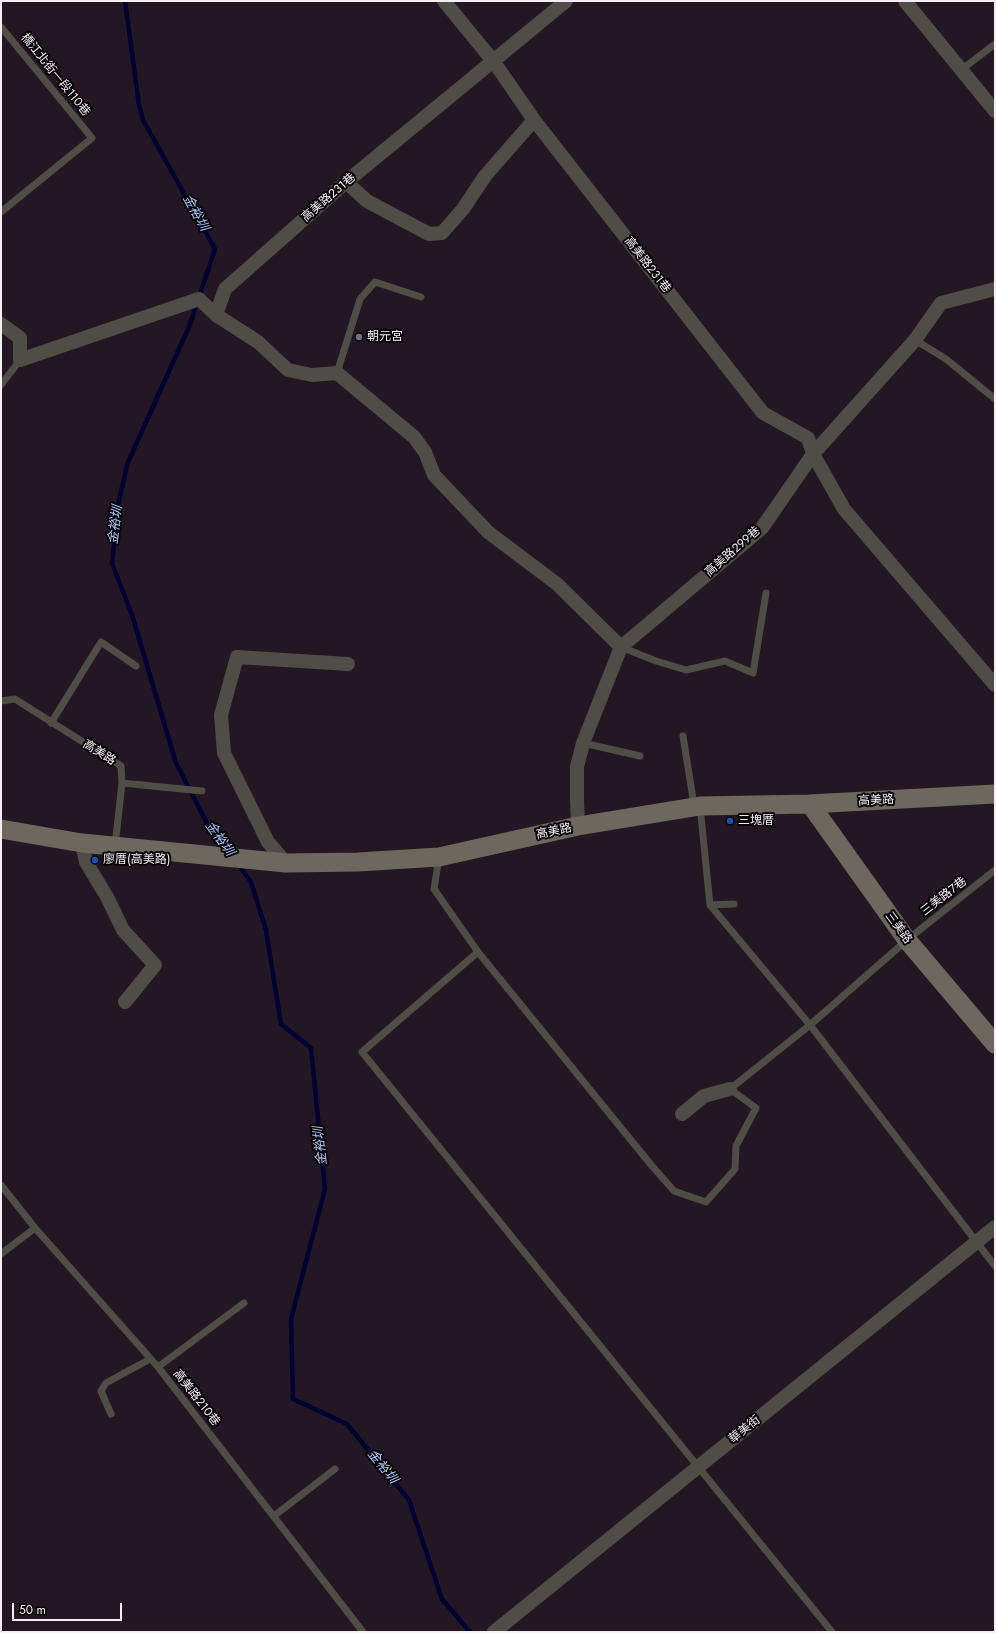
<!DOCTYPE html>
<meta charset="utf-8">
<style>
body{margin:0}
#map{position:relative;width:996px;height:1633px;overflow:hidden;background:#221722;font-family:Jost,sans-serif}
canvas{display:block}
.frame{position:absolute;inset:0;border:2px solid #f6eef5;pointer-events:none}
.scale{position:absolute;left:12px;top:1603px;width:110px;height:18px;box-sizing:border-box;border:2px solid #f6eef5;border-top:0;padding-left:5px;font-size:12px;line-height:14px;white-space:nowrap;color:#f6eef5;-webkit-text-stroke:3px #090508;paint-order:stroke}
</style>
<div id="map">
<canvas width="996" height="1633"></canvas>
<div class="frame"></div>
<div class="scale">50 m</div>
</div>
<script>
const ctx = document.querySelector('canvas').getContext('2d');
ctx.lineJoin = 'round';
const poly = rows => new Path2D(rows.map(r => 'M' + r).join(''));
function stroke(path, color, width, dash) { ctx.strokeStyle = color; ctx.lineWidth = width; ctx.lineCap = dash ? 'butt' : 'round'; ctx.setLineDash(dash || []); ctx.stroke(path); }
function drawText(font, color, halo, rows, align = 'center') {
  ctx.font = font + ' Jost,"Noto Sans TC",sans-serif'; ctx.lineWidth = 4; ctx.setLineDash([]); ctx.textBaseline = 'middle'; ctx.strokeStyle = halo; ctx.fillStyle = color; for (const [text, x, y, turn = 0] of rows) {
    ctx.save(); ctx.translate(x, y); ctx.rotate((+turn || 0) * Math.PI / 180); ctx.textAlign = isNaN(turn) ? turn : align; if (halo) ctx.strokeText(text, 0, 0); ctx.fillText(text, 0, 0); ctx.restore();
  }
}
const stream = poly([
 [125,1,139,105,143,120,215,249,189,327,128,462,118,504,112,563,132,615,176,763,210,829,227,851],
 [237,863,251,882,266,930,281,1024,311,1048,325,1189,291,1319,293,1399,347,1424,409,1500,442,1599,470,1632]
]);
const lane = poly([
 [1,27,92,138,1,212],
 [961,70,995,44],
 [915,340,946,359,995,399],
 [337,373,360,299,375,282,421,297],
 [1,385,20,360],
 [621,647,656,661,686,670,725,661,753,673,766,593],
 [1,701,15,699,121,766,122,783,115,846],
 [51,723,101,642,136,666],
 [683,736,694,805],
 [583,743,640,756],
 [122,783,202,791],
 [700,806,710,905,810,1025,995,1266],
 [439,857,434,889,478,952,652,1166,674,1191,706,1202,735,1169,736,1146,756,1108,730,1089,810,1025,907,940,995,870],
 [710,905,734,904],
 [478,952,362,1052,832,1632],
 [1,1185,35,1228,158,1367,363,1632],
 [1,1254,35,1228],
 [158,1367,244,1303],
 [111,1414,101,1391,106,1383,150,1359],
 [274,1516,335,1469]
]);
const street = poly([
 [444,1,494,62,534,120,763,413,808,438,813,454,844,509,995,685],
 [905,1,995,111],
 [346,182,367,201,429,234,442,233,463,209,485,176,534,120],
 [216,315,225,289,346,182,566,1],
 [1,324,20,338,20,360,199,299,216,315,258,342,288,370,312,375,337,373,414,437,425,452,434,475,488,532,557,584,621,647],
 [578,826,577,799,577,767,583,743,621,647,762,528,813,454,915,340,941,303,995,289],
 [82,843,86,862,107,897,123,930,155,965,125,1002],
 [286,863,268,842,224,753,221,715,237,657,348,664],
 [682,1114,704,1096,730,1089],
 [494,1632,995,1227]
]);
const secondary = poly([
 [810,804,907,940,995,1044],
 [1,829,82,843,286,863,358,862,439,857,578,826,700,806,810,804,995,794]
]);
const markers = [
 [359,337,4,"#6b7280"],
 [730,821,4,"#1a4fb4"],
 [95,860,4,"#1a4fb4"]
];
const streetNames = [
 ["橋江北街一段110巷",55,75,51],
 ["高美路231巷",329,198,-41],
 ["高美路231巷",647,265,52],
 ["高美路299巷",733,552,-41],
 ["高美路",99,753,32],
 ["高美路",876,801,-3],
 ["高美路",554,832,-12],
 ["三美路7巷",944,897,-38],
 ["三美路",898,928,54],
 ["高美路210巷",196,1398,52],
 ["華美街",745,1430,-39]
];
const poiNames = [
 ["朝元宮",367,337],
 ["三塊厝",738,821],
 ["廖厝(高美路)",103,860]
];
const waterNames = [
 ["金裕圳",195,213,61],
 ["金裕圳",116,525,-83],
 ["金裕圳",219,839,54],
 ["金裕圳",321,1146,-96],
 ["金裕圳",382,1467,51]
];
stroke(stream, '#000032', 4.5);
stroke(lane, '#4f4d46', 7);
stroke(street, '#4f4d46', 14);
stroke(secondary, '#6d685d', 19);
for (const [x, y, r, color] of markers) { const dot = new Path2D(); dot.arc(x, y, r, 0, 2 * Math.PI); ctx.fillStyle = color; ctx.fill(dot); stroke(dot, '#090508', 1.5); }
drawText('12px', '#f6eef5', '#090508', streetNames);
drawText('12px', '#f6eef5', '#090508', poiNames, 'left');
drawText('italic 13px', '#a9c7fb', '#090508', waterNames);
</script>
